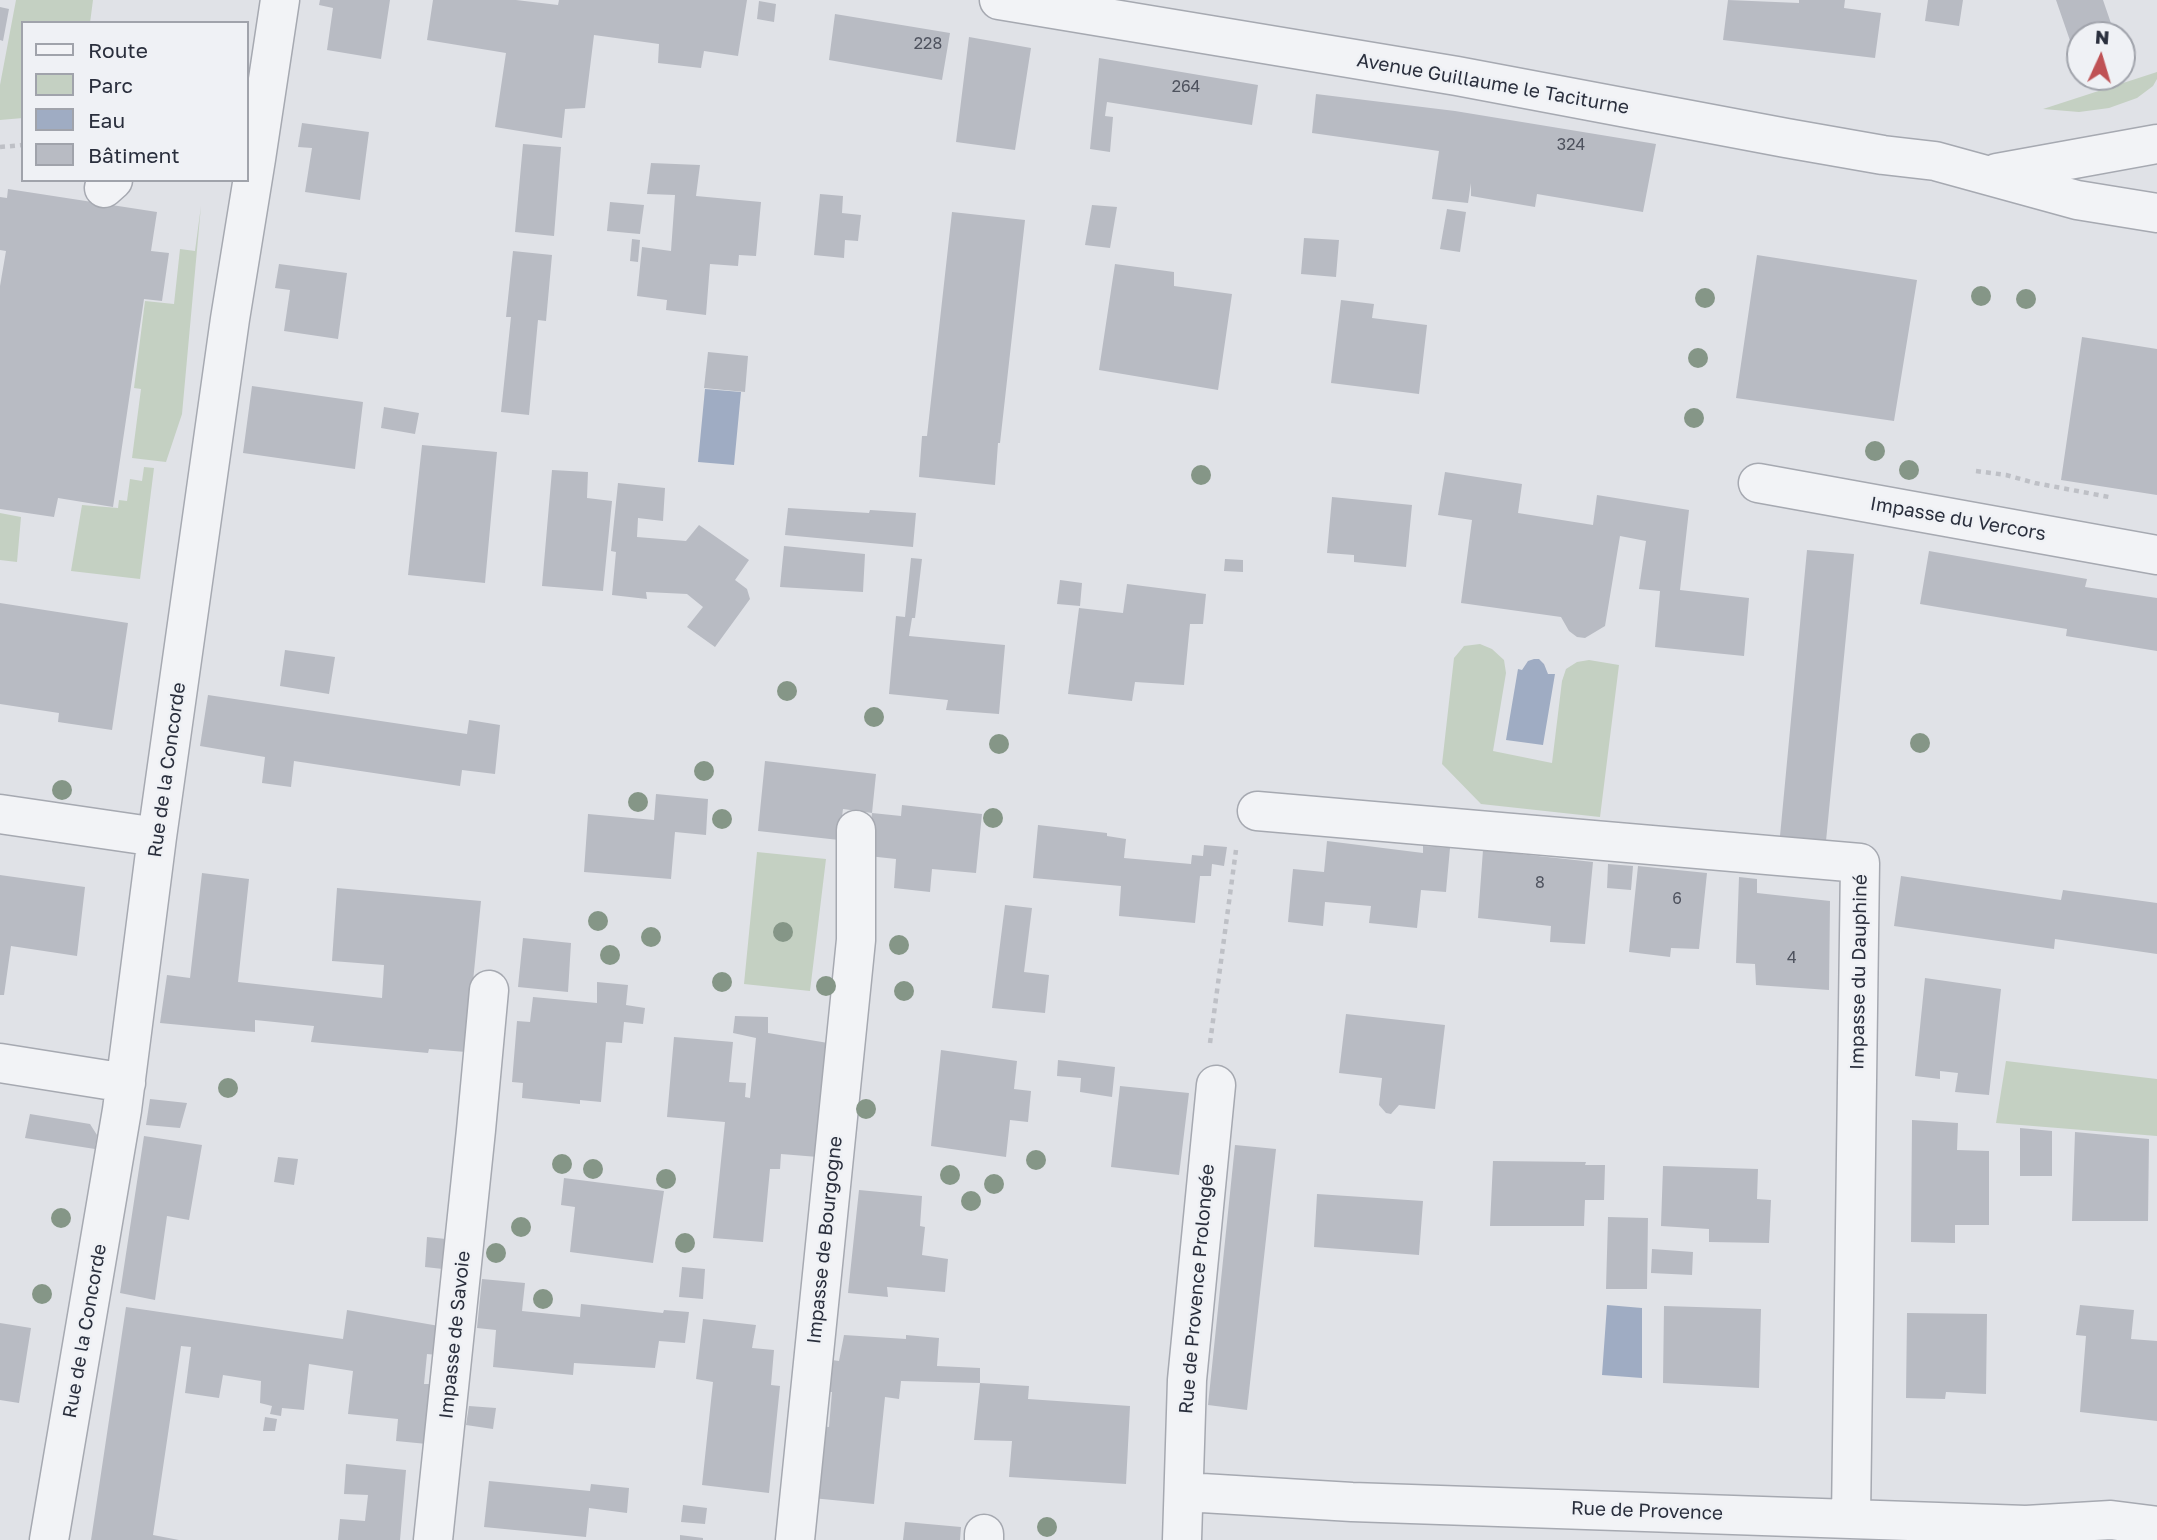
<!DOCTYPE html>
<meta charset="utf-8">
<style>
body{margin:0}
#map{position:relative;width:2157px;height:1540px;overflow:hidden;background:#e0e2e7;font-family:"Golos Text",sans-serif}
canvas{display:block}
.legend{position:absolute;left:21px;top:21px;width:228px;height:161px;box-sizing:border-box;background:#eff1f5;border:2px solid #a0a3ab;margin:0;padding:9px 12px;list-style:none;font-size:21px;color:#2a2f3d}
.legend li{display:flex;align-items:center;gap:14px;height:35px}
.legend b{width:35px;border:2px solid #a0a3ab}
.north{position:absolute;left:2066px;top:21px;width:70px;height:70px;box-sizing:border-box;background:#eff1f5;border:2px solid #a0a3ab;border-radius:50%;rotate:4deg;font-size:19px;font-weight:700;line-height:28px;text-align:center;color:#2a2f3d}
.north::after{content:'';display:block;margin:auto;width:24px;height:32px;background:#bf5255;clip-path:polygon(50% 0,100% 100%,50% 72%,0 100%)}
</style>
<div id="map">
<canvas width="2157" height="1540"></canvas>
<ul class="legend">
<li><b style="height:9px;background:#f2f3f6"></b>Route</li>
<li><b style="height:19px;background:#c4d0c2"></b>Parc</li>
<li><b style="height:19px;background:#9facc3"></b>Eau</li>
<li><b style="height:19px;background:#b8bbc3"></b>Bâtiment</li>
</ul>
<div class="north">N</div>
</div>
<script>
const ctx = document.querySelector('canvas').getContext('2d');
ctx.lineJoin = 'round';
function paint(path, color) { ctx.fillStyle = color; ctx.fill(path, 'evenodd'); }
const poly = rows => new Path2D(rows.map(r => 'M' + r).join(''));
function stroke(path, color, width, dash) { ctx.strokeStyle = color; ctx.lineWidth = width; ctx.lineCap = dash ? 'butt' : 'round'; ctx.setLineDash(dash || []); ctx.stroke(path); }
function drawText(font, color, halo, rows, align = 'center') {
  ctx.font = font + ' "Golos Text",sans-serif'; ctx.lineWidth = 5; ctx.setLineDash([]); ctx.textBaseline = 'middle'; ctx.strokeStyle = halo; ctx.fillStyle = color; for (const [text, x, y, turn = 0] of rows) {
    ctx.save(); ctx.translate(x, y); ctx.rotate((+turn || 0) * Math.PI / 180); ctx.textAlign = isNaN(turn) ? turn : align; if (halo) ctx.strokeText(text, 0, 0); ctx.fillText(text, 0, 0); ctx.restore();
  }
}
const green = poly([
 [16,0,93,0,90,23,23,23,23,118,0,120,0,85],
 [2157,72,2157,79,2153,86,2137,98,2109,108,2079,112,2043,109],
 [201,206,182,414,166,462,132,458,141,389,134,388,145,301,174,304,180,249,195,251],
 [144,467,154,468,140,579,71,571,82,505,118,508,119,500,127,501,130,479,142,481],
 [0,513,21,517,17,562,0,560],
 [1480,644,1492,649,1504,660,1506,673,1493,751,1552,763,1562,681,1566,669,1577,662,1589,660,1619,665,1600,817,1481,804,1442,764,1454,658,1464,646],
 [757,852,826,859,810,991,744,984],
 [2006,1061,2157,1079,2157,1136,1996,1123]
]);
const water = poly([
 [705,389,741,392,734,465,698,462],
 [1534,659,1539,659,1544,664,1548,674,1555,674,1543,745,1506,740,1518,669,1522,670,1528,661],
 [1607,1305,1642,1308,1642,1378,1602,1375]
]);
const building = poly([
 [320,0,390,0,381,59,327,50,333,8,319,5],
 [433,0,516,0,558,5,559,0,747,0,738,56,704,51,701,68,658,63,659,44,594,35,585,108,565,109,562,138,495,127,506,53,427,40],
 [1728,0,1799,3,1799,0,1845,0,1844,8,1881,13,1875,58,1723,40],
 [1928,0,1963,0,1959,26,1925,21],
 [2056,0,2103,0,2115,35,2080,35,2080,53,2075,55],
 [759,1,776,4,774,22,757,19],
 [0,7,9,9,3,41,0,40],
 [835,14,950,33,942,80,829,60],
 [969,37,1031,48,1015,150,956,142],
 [1099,58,1258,85,1252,125,1107,102,1105,116,1113,117,1110,152,1090,149],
 [1316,94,1455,111,1656,144,1643,212,1537,194,1535,207,1471,196,1471,183,1468,203,1432,199,1439,151,1312,133],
 [302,123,369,132,360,200,305,192,312,148,298,147],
 [523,144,561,147,554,236,515,232],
 [651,163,700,165,696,196,761,202,756,256,739,255,738,266,710,264,706,315,666,310,667,300,637,296,642,247,671,251,675,195,647,194],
 [8,189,157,212,151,251,169,253,162,301,144,299,113,507,58,498,54,517,0,509,0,286,6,251,0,250,0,197,7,198],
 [820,194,843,196,842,213,861,215,858,241,845,240,844,258,814,255],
 [610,202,644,205,640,234,607,231],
 [1092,205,1117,207,1110,248,1085,245],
 [1447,209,1466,212,1460,252,1440,249],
 [952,212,1025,220,1000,443,998,443,995,485,919,477,922,436,927,436],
 [1304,238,1339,240,1336,277,1301,274],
 [632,239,640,240,638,262,630,261],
 [513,251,552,255,546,321,538,320,529,415,501,412,511,317,506,317],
 [1757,255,1917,280,1894,421,1736,398],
 [279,264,347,273,338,339,284,331,290,290,275,288],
 [1115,264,1174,272,1174,286,1232,294,1218,390,1099,370],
 [1341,300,1374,304,1372,318,1427,325,1419,394,1331,383],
 [2082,337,2157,349,2157,495,2061,480],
 [708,352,748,356,745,392,704,388],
 [252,386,363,402,355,469,243,453],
 [384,407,419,413,415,434,381,428],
 [422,445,497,452,485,583,408,575],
 [552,470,588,472,587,498,612,501,603,591,542,586],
 [1445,472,1522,484,1518,513,1593,525,1597,495,1689,510,1680,590,1749,598,1744,656,1655,647,1660,591,1639,589,1646,541,1620,536,1605,626,1585,638,1577,637,1569,631,1561,617,1461,603,1472,520,1438,515],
 [618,483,665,488,663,521,638,518,637,537,686,541,699,525,749,560,735,580,747,589,750,599,715,647,687,627,703,607,687,594,646,592,647,599,612,595,616,552,611,551],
 [1332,497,1412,505,1406,567,1354,562,1354,555,1327,553],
 [788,508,869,513,870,510,916,513,913,547,785,535],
 [784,546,865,554,863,592,780,587],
 [1807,550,1854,554,1826,841,1780,836],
 [1929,551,2087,579,2085,587,2157,598,2157,651,2066,636,2067,629,1920,604],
 [911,558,922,559,915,618,912,618,909,636,1005,645,999,714,946,710,948,700,889,694,896,616,905,617],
 [1225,559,1243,560,1243,572,1224,571],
 [1060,580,1082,583,1080,606,1057,604],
 [1127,584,1206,594,1203,624,1190,624,1184,685,1135,682,1132,701,1068,694,1079,608,1123,613],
 [0,603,128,623,112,730,58,722,59,713,0,704],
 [285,650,335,657,329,694,280,686],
 [208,695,467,734,469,720,500,725,495,774,462,770,460,786,294,761,291,787,262,783,265,757,200,746],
 [765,761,876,774,872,813,843,809,839,840,758,831],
 [656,794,708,799,706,835,675,832,671,879,584,872,588,814,654,820],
 [902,805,982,814,976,873,932,869,930,892,894,888,896,859,868,856,872,813,901,816],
 [1038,825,1107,833,1107,836,1126,839,1124,858,1191,864,1192,855,1203,856,1204,845,1227,847,1224,866,1212,864,1211,876,1200,876,1195,923,1119,916,1121,886,1033,878],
 [1327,841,1423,853,1423,846,1450,848,1446,892,1421,890,1417,928,1369,923,1371,906,1325,902,1323,926,1288,922,1293,869,1324,872],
 [1483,850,1593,862,1585,944,1550,942,1551,926,1478,918],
 [1608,864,1633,866,1631,890,1607,888],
 [1638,866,1707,873,1699,949,1671,948,1670,957,1629,952],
 [202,873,249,879,238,982,382,998,384,965,332,961,337,888,481,901,466,1052,429,1049,428,1053,311,1042,314,1026,255,1020,255,1032,160,1023,167,975,190,978],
 [0,875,85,887,77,956,11,946,4,995,0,995],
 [1901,876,2061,900,2063,890,2157,903,2157,954,2055,939,2054,949,1894,926],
 [1739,877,1757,879,1757,893,1830,901,1829,990,1756,985,1755,964,1736,963],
 [1005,905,1032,908,1024,972,1049,975,1045,1013,992,1008],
 [523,938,571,943,568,992,518,987],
 [1925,978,2001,989,1989,1095,1955,1092,1958,1073,1940,1071,1940,1079,1915,1076],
 [597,982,628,985,626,1005,645,1008,643,1024,624,1022,622,1043,606,1042,601,1102,580,1100,580,1104,522,1098,523,1083,512,1082,517,1021,530,1022,533,997,597,1003],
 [1346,1014,1445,1025,1435,1109,1399,1105,1391,1114,1386,1113,1379,1105,1382,1078,1339,1073],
 [735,1016,768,1017,768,1033,828,1043,818,1157,781,1154,780,1169,770,1169,763,1242,713,1238,725,1122,667,1117,674,1037,733,1042,729,1082,746,1083,745,1097,750,1098,756,1038,733,1033],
 [941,1050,1017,1061,1014,1089,1031,1091,1028,1122,1010,1120,1006,1157,931,1146],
 [1058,1060,1115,1067,1112,1097,1080,1092,1081,1078,1057,1076],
 [1120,1086,1189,1093,1179,1175,1111,1167],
 [150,1099,187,1103,180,1128,146,1125],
 [30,1114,90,1124,97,1135,95,1149,25,1138],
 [1912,1120,1958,1123,1957,1150,1989,1151,1989,1225,1955,1225,1955,1243,1911,1242],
 [2020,1128,2052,1131,2052,1176,2020,1176],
 [2075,1132,2149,1139,2148,1221,2072,1221],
 [144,1136,202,1145,189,1220,167,1216,155,1300,120,1293],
 [1235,1145,1276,1149,1247,1410,1208,1405],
 [278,1157,298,1159,294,1185,274,1182],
 [1493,1161,1586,1162,1585,1165,1605,1165,1604,1200,1585,1200,1584,1226,1490,1226],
 [1663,1166,1758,1169,1757,1199,1771,1200,1769,1243,1709,1242,1709,1229,1661,1226],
 [564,1178,664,1191,653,1263,570,1252,575,1207,561,1205],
 [859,1190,922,1196,920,1226,925,1227,922,1255,948,1259,945,1292,887,1287,888,1297,848,1293],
 [1317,1194,1423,1201,1419,1255,1314,1247],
 [1608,1217,1648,1218,1647,1289,1606,1289],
 [427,1237,446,1239,443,1269,425,1267],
 [1652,1249,1693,1252,1692,1275,1651,1273],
 [682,1267,705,1269,703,1299,679,1297],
 [482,1279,525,1283,522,1311,580,1317,581,1304,663,1313,664,1310,689,1312,685,1343,659,1341,655,1368,574,1363,573,1375,493,1367,496,1330,477,1328],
 [2080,1305,2134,1310,2131,1339,2157,1341,2157,1421,2080,1412,2086,1336,2076,1335],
 [1664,1306,1761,1309,1759,1388,1663,1383],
 [126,1307,343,1339,347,1310,439,1326,437,1355,427,1354,424,1384,432,1384,427,1444,396,1441,398,1419,348,1414,353,1371,309,1364,304,1410,282,1408,281,1416,270,1414,272,1406,260,1403,261,1381,223,1375,219,1398,185,1393,191,1347,181,1346,153,1535,179,1540,91,1540],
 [1907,1313,1987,1314,1986,1394,1946,1392,1945,1399,1906,1398],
 [703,1319,756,1325,752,1348,774,1350,771,1385,780,1386,769,1493,702,1485,713,1382,696,1379],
 [0,1323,31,1328,19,1403,0,1400],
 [844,1335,906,1339,906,1335,939,1338,937,1366,980,1368,980,1383,901,1381,899,1399,885,1397,874,1504,812,1498,820,1426,829,1427,832,1392,830,1392,832,1360,839,1361],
 [980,1383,1029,1386,1028,1399,1130,1406,1126,1484,1009,1477,1012,1441,974,1440],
 [469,1406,496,1408,493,1429,466,1425],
 [265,1417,277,1419,275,1431,263,1431],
 [346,1464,406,1470,400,1540,338,1540,340,1519,365,1521,368,1495,344,1494],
 [489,1481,590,1491,591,1484,629,1488,627,1513,589,1508,586,1537,484,1527],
 [683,1505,707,1508,705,1524,681,1522],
 [905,1522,961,1527,960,1540,903,1540],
 [680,1535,703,1538,703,1540,680,1540]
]);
const path = poly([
 [0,147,23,145],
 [1976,471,2006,475,2035,483,2109,497],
 [1210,1043,1236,850]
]);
const minor = poly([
 [999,0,1457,76,1786,138,1883,155,1935,161,2077,200,2157,213],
 [1997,173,2157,144],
 [104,188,113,180],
 [1758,483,2157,555],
 [1257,811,1860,863,1851,1518],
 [0,814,157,837],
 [0,1063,126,1083],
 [1185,1492,1352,1502,2026,1525,2111,1520,2157,1526],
 [49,1540,122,1110,157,837,230,319,256,159,280,0],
 [433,1540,476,1130,489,990],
 [795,1540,856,940,856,830],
 [984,1540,984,1534],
 [1182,1540,1187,1380,1216,1085]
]);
const trees = [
 [1981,296],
 [1705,298],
 [2026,299],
 [1698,358],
 [1694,418],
 [1875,451],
 [1909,470],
 [1201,475],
 [787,691],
 [874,717],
 [1920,743],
 [999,744],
 [704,771],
 [62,790],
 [638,802],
 [993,818],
 [722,819],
 [598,921],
 [783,932],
 [651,937],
 [899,945],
 [610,955],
 [722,982],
 [826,986],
 [904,991],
 [228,1088],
 [866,1109],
 [1036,1160],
 [562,1164],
 [593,1169],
 [950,1175],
 [666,1179],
 [994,1184],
 [971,1201],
 [61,1218],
 [521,1227],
 [685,1243],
 [496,1253],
 [42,1294],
 [543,1299],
 [1047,1527]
];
const numberNames = [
 ["228",928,44],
 ["264",1186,87],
 ["324",1571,145],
 ["8",1540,883],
 ["6",1677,899],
 ["4",1792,958]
];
const streetNames = [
 ["Avenue Guillaume le Taciturne",1493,84,10],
 ["Impasse du Vercors",1958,519,10],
 ["Rue de la Concorde",167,770,-82],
 ["Impasse du Dauphiné",1859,972,-89],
 ["Impasse de Bourgogne",825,1240,-84],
 ["Rue de Provence Prolongée",1197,1289,-85],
 ["Rue de la Concorde",85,1331,-80],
 ["Impasse de Savoie",455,1335,-84],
 ["Rue de Provence",1647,1511,2]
];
paint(green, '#c4d0c2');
paint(water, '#9facc3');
paint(building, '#b8bbc3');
stroke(minor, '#a6a9b1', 41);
stroke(path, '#bec0c6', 4.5, [5, 5]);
stroke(minor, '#f2f3f6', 38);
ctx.fillStyle = '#859687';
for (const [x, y] of trees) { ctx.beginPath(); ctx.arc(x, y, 10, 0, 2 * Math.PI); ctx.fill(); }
drawText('16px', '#4e525e', null, numberNames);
drawText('19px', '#2a2f3d', '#eff1f5', streetNames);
</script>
